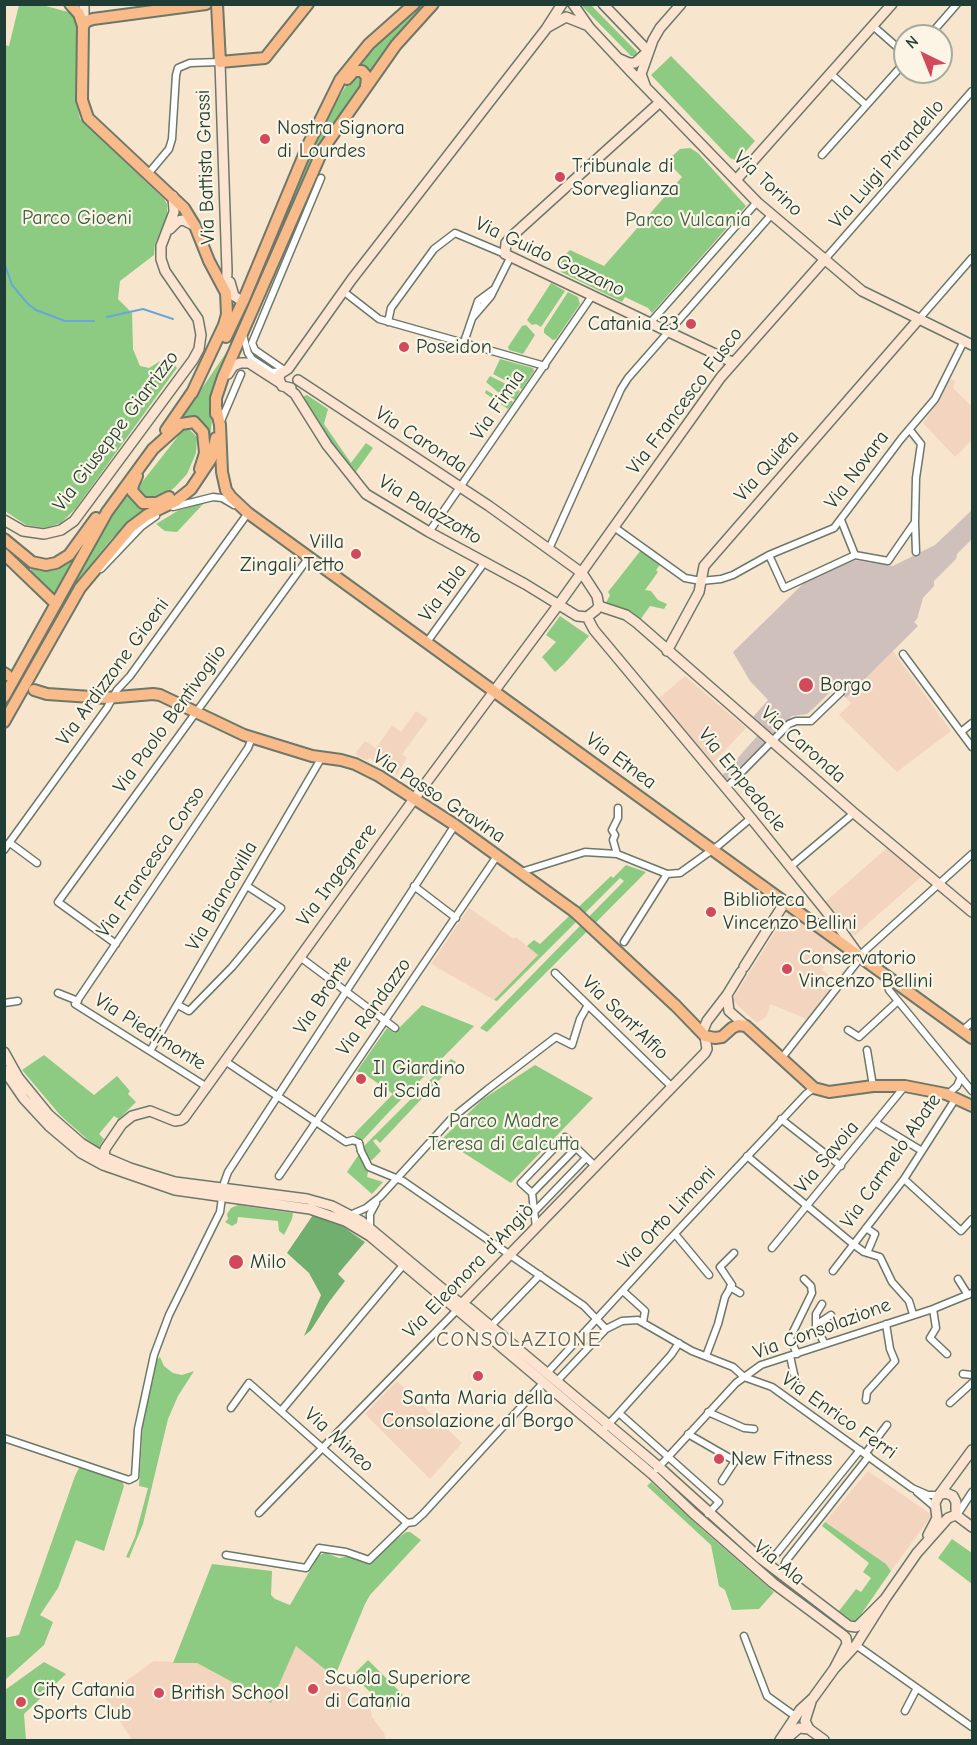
<!DOCTYPE html>
<meta charset="utf-8">
<style>
body{margin:0}
#map{position:relative;width:977px;height:1745px;overflow:hidden;background:#f8e5ce;font-family:"Comic Neue",sans-serif}
canvas{display:block}
.frame{position:absolute;inset:0;border:6px solid #1f3d34;pointer-events:none}
.north{position:absolute;left:893px;top:24px;width:60px;height:60px;box-sizing:border-box;background:#fcf5e5;border:2px solid #a4ab9e;border-radius:50%;rotate:317deg;font-size:16px;font-weight:700;line-height:24px;text-align:center;color:#1f3d34}
.north::after{content:'';display:block;margin:auto;width:21px;height:27px;background:#d1495b;clip-path:polygon(50% 0,100% 100%,50% 72%,0 100%)}
</style>
<div id="map">
<canvas width="977" height="1745"></canvas>
<div class="frame"></div>
<div class="north">N</div>
</div>
<script>
const ctx = document.querySelector('canvas').getContext('2d');
ctx.lineJoin = 'round';
function paint(path, color) { ctx.fillStyle = color; ctx.fill(path, 'evenodd'); }
const poly = rows => new Path2D(rows.map(r => 'M' + r).join(''));
function stroke(path, color, width, dash) { ctx.strokeStyle = color; ctx.lineWidth = width; ctx.lineCap = dash ? 'butt' : 'round'; ctx.setLineDash(dash || []); ctx.stroke(path); }
function drawText(font, color, halo, rows, align = 'center') {
  ctx.font = font + ' "Comic Neue",sans-serif'; ctx.lineWidth = 4.5; ctx.setLineDash([]); ctx.textBaseline = 'middle'; ctx.strokeStyle = halo; ctx.fillStyle = color; for (const [text, x, y, turn = 0] of rows) {
    ctx.save(); ctx.translate(x, y); ctx.rotate((+turn || 0) * Math.PI / 180); ctx.textAlign = isNaN(turn) ? turn : align; if (halo) ctx.strokeText(text, 0, 0); ctx.fillText(text, 0, 0); ctx.restore();
  }
}
const built = poly([
 [950,379,955,381,953,388,972,407,972,440,955,457,923,423,938,402],
 [893,651,951,731,897,772,839,715,851,703,846,698],
 [685,676,746,728,711,765,658,699],
 [416,711,428,719,402,754,407,758,397,774,369,758,367,760,358,757,357,754,354,755,365,741,376,748,392,725,401,732],
 [887,848,922,876,854,936,825,902],
 [469,908,514,939,516,937,538,955,494,1000,431,964],
 [787,913,836,948,822,970,837,981,807,1019,770,1004,767,1016,757,1023,732,1000],
 [397,1381,462,1443,430,1479,365,1414],
 [868,1471,932,1515,891,1571,886,1564,825,1522],
 [296,1646,370,1705,372,1717,384,1733,386,1740,132,1740,104,1696,154,1661,197,1663,271,1703]
]);
const industrial = poly([
 [972,510,972,539,957,554,956,559,934,581,934,586,923,598,917,619,914,622,918,626,846,698,835,687,814,708,807,714,792,716,771,736,762,728,763,727,753,717,768,700,750,681,733,652,806,581,853,560,893,566,935,545],
 [759,734,766,741,725,782,721,777]
]);
const green = poly([
 [19,5,42,5,72,13,78,26,77,105,80,119,164,199,167,204,167,216,155,244,154,255,120,281,118,299,132,313,133,349,140,366,149,368,168,356,177,368,76,508,61,523,46,528,26,525,5,511,5,45,9,46],
 [421,5,426,5,399,32,371,72,364,66,359,65,359,60],
 [581,5,591,5,637,52,636,56,631,56],
 [671,56,755,141,737,161,730,158,651,75],
 [360,74,363,83,333,125,309,167,254,297,218,376,214,388,210,447,190,417,181,419,228,350,240,326,308,160,329,115,351,77],
 [690,148,698,153,746,206,652,313,648,308,625,297,622,302,561,272,558,262,570,250,604,266,682,177,667,161,680,149],
 [551,283,565,291,541,327,536,324,532,325,527,320],
 [568,292,578,297,580,304,556,339,553,340,544,333,544,329],
 [526,325,535,335,523,354,509,350,508,347,522,326],
 [500,359,533,368,534,371,522,389,493,374],
 [490,376,520,391,515,400,510,397,509,399,513,402,508,409,485,393,486,390,496,396,499,393,486,382],
 [307,395,328,409,324,424,351,463,366,443,373,448,355,473,303,401,304,396],
 [183,430,190,430,197,437,196,453,187,474,174,488,161,497,152,499,142,496,139,493,139,486],
 [128,490,155,507,141,514,112,538,79,579,63,606,97,539,115,508],
 [204,503,177,532,165,531,156,524,179,510],
 [641,550,660,565,656,570,658,572,645,590,651,591,658,600,667,604,664,609,650,606,640,620,631,612,606,603,610,595,608,592],
 [72,561,55,594,30,571,32,568,42,571,58,570],
 [560,616,589,636,564,664,555,672,542,657,556,642,546,635],
 [626,865,646,872,487,1032,480,1028,624,881,620,878,497,1001,494,1000,538,955,527,946,534,940,540,944,611,876,613,878],
 [422,1005,474,1026,388,1113,361,1142,354,1134,393,1094,366,1075,363,1075,357,1071,387,1028,394,1033],
 [44,1055,94,1095,117,1076,130,1091,128,1094,136,1102,119,1119,114,1116,99,1134,104,1139,99,1147,87,1139,60,1115,22,1070],
 [451,1059,456,1062,429,1091,380,1143,376,1139,373,1141,381,1151,372,1160,368,1159,364,1162,368,1172,367,1177,383,1182,372,1194,347,1172,365,1145],
 [535,1065,593,1098,511,1183,442,1139,483,1099],
 [238,1205,293,1213,292,1219,284,1235,279,1231,278,1221,238,1217,237,1223,232,1226,225,1222,228,1219,227,1214,231,1208],
 [160,1357,164,1366,173,1373,182,1375,194,1371,178,1396,168,1419,143,1524,129,1558,126,1557,135,1537,148,1488,139,1486,142,1439,143,1419,156,1360],
 [80,1466,122,1481,124,1486,104,1551,76,1540,58,1588,40,1615,53,1622,44,1645,5,1680,4,1638,19,1635,75,1476],
 [651,1482,704,1531,774,1592,759,1609,732,1610,725,1590,719,1586,711,1545,647,1486],
 [825,1522,886,1564,891,1571,855,1623,839,1611,856,1589,861,1592,871,1578,863,1572,869,1563,822,1526],
 [406,1532,410,1532,421,1540,370,1595,365,1604,337,1671,332,1675,296,1646,271,1703,197,1663,173,1663,212,1564,272,1571,271,1595,275,1599,290,1605,319,1555,326,1553,339,1558,350,1556,364,1563,372,1563,388,1546],
 [952,1539,972,1553,972,1584,938,1558],
 [368,1660,403,1695,388,1710,353,1675],
 [44,1662,66,1674,24,1714,26,1740,5,1740,5,1690]
]);
const forest = poly([
 [313,1215,342,1226,365,1242,338,1274,345,1281,329,1302,311,1330,304,1336,321,1295,309,1273,287,1253]
]);
const stream = poly([
 [4,262,12,285,28,304,36,310,65,321,94,321],
 [107,317,143,309,173,319],
 [316,419,345,461]
]);
const street = poly([
 [873,26,905,54],
 [929,36,957,4],
 [831,74,866,105],
 [822,155,905,62],
 [148,174,169,149,172,139,176,75,178,68,190,63,220,62],
 [826,258,972,91],
 [343,291,379,319,545,366],
 [473,317,491,296,511,256],
 [918,320,972,258],
 [388,322,391,308,434,249,455,233,505,254],
 [650,323,757,202],
 [243,335,248,353,252,359,272,372,282,371],
 [464,342,478,301,493,290],
 [284,370,255,350,252,343,321,178],
 [221,421,241,374],
 [173,507,213,497,222,498,234,505],
 [841,520,855,555,888,561,915,522,916,478,921,444,910,430],
 [915,523,916,552],
 [614,527,685,578,701,581,721,579,733,575,769,555,834,528,901,439,935,399,964,341],
 [429,532,592,296],
 [549,549,621,389,628,378,772,214],
 [769,555,784,588,855,555],
 [101,569,142,526,156,516],
 [427,642,484,563],
 [903,654,972,747],
 [961,732,972,723],
 [726,788,789,724,796,721,811,721,841,692],
 [10,843,37,863],
 [4,850,107,708,117,690,130,676,248,513],
 [617,854,613,840,615,835,612,830,618,818,618,808],
 [790,867,854,813],
 [521,872,585,852,617,854,667,874,680,873,719,845,751,818],
 [414,886,456,918],
 [624,942,667,874],
 [116,944,58,902,309,557],
 [300,957,395,1028],
 [555,973,672,1087],
 [886,975,889,990,972,1091],
 [58,993,78,1001],
 [4,1003,18,1001],
 [178,1005,189,1011,232,967,281,908,247,886],
 [848,1030,859,1037,898,1001],
 [962,1031,972,1022],
 [867,1050,873,1086],
 [150,1051,322,757],
 [781,1059,858,961,859,956,972,854],
 [225,1061,346,1142,353,1140,359,1143],
 [207,1087,75,1004,248,748,252,738],
 [948,1094,957,1086,961,1077],
 [781,1119,841,1166],
 [876,1123,922,1151],
 [361,1151,369,1167,403,1181,584,1306,606,1329],
 [747,1156,853,1244,864,1252,880,1257,892,1282,909,1301,913,1314],
 [279,1176,497,856],
 [904,1179,961,1231,972,1219],
 [532,1193,576,1148],
 [534,1212,586,1158],
 [350,1215,366,1208,380,1197,452,1118,488,1089,556,1037,572,1045,580,1019,588,1005],
 [536,1227,532,1193,521,1183,565,1137,595,1166],
 [370,1228,370,1214,376,1203],
 [866,1228,875,1234,867,1253],
 [675,1234,709,1275],
 [772,1248,905,1086],
 [833,1271,904,1179,956,1098],
 [958,1279,968,1295],
 [730,1287,740,1293],
 [623,1291,645,1311,643,1322],
 [822,1304,816,1314,816,1328,825,1344],
 [933,1309,936,1328,930,1338,947,1354],
 [816,1325,831,1315],
 [489,1328,540,1275],
 [797,1354,790,1338,812,1293,811,1286,804,1279],
 [706,1356,718,1324,725,1297,732,1285,720,1267,734,1253],
 [790,1356,796,1383],
 [547,1373,669,1240,806,1094,814,1088],
 [963,1374,972,1375],
 [557,1381,606,1329,622,1321,638,1320,692,1351,733,1367,744,1377,772,1387,912,1488,928,1495,939,1495],
 [866,1400,867,1392,895,1361,890,1349,886,1324],
 [950,1403,972,1383],
 [231,1408,249,1383,407,1523],
 [281,1411,405,1263],
 [708,1412,744,1428,754,1429],
 [619,1413,671,1355,679,1343],
 [606,1427,619,1413,719,1502,708,1514],
 [688,1434,735,1461,722,1481],
 [4,1438,129,1480,135,1477,138,1429,154,1355,169,1315,220,1212,224,1183,228,1172,455,825],
 [865,1454,887,1425],
 [657,1469,736,1383,761,1365,933,1309,972,1293],
 [917,1492,936,1508],
 [259,1513,457,1310],
 [957,1515,972,1492],
 [407,1523,414,1522,423,1514,543,1383],
 [226,1555,306,1568,319,1548,346,1552,369,1560,407,1523],
 [762,1558,773,1557,778,1552,860,1450],
 [784,1577,783,1568,786,1561,869,1456],
 [744,1636,767,1696,795,1716],
 [856,1645,972,1727],
 [905,1711,917,1688]
]);
const secondary = poly([
 [84,4,84,15],
 [573,4,589,27,631,72,757,202,862,291,972,345],
 [603,4,648,51],
 [548,27,566,17,586,25],
 [620,59,629,63,635,63,646,53],
 [220,62,227,271,226,293],
 [645,85,641,74,653,40,660,28,681,4],
 [660,102,512,236,506,243,505,254,732,362],
 [736,180,892,4],
 [170,229,178,221,183,220,195,226],
 [230,282,234,296,239,299,244,299],
 [228,374,233,366,240,363,249,363,280,383],
 [287,388,295,394,327,445,366,494,429,532,525,584,577,616,587,617,596,610,599,606,597,596,582,573,489,506,298,380],
 [291,388,282,386,279,379,280,374,288,369,352,279,546,29,562,4],
 [4,520,23,531,44,534,61,530,74,521,193,360,199,349,201,335,198,319,165,271,161,259,161,246,174,212,173,196],
 [599,606,626,615,637,623,854,813,972,912],
 [587,617,594,630,751,818,838,926,858,954],
 [667,651,699,592,704,566,918,320],
 [744,967,785,902],
 [727,995,729,1011,746,1026],
 [702,1033,707,1021,727,995,741,972],
 [4,1052,18,1077,49,1115,81,1143,104,1157,130,1168,175,1182,307,1199,332,1206,361,1221,456,1300,469,1308,659,1467,760,1558,849,1626,856,1627,859,1625,885,1599],
 [4,1070,24,1099,49,1126,81,1153,103,1165,175,1190,310,1209,345,1221,370,1236,652,1474,693,1513,773,1583,843,1635,846,1638,847,1644,834,1669],
 [103,1165,105,1149,122,1124,132,1116,150,1111,175,1121,181,1120,184,1118,414,799,559,604,721,377,826,258],
 [458,1308,705,1053,707,1049,705,1036],
 [939,1495,972,1450],
 [956,1515,972,1527],
 [928,1535,937,1518,935,1503,939,1495,946,1493,953,1496,956,1502,956,1515],
 [811,1702,805,1721,809,1729,824,1740],
 [780,1740,800,1710,813,1698,834,1669,856,1645,885,1599,917,1553,948,1518,956,1515],
 [785,1740,799,1728,809,1729]
]);
const primary = poly([
 [70,4,79,14,83,26,82,100,88,118,184,208,195,226,209,261,226,293,227,314,224,325,192,393],
 [217,4,220,62,265,58,308,4],
 [83,26,87,21,93,19,206,4],
 [347,79,354,71,362,71,367,77,366,86],
 [226,337,244,299,309,143,340,80,369,44,414,4],
 [216,407,220,425,222,472,226,490,231,497,248,513,972,1038],
 [216,414,216,398,223,377,323,149,396,45,433,4],
 [166,430,193,391],
 [137,476,133,485,132,491,143,503,157,503,169,497],
 [4,539,32,562,46,565,56,563,69,555,96,518],
 [4,554,56,604],
 [4,673,7,675],
 [34,690,47,694,106,698,153,694,160,695,244,735,312,756,341,760,355,764,379,776,455,825,575,912],
 [4,697,107,512,153,449,181,424,194,422,203,432,205,453,200,469],
 [4,722,80,588,131,527,147,515,176,501,191,489,211,459,216,438],
 [591,927,676,1006,705,1036,715,1038,722,1037,732,1028,738,1025,746,1026,814,1088,829,1092,873,1086,905,1086,946,1094,972,1106]
]);
const streetBridge = poly([
 [359,1143,361,1151]
]);
const primaryBridge = poly([
 [575,912,591,927]
]);
const markers = [
 [265,139,6,"#d1495b"],
 [560,177,6,"#d1495b"],
 [691,324,6,"#d1495b"],
 [404,347,6,"#d1495b"],
 [356,554,6,"#d1495b"],
 [806,685,8,"#d1495b"],
 [711,912,6,"#d1495b"],
 [787,969,6,"#d1495b"],
 [361,1079,6,"#d1495b"],
 [236,1262,8,"#d1495b"],
 [478,1376,6,"#d1495b"],
 [719,1459,6,"#d1495b"],
 [313,1689,6,"#d1495b"],
 [159,1693,6,"#d1495b"],
 [21,1702,6,"#d1495b"]
];
const poiNames = [
 ["Nostra Signora",277,128],
 ["di Lourdes",277,151],
 ["Tribunale di",572,166],
 ["Sorveglianza",572,189],
 ["Catania 23",679,324,"right"],
 ["Poseidon",416,347],
 ["Villa",344,542,"right"],
 ["Zingali Tetto",344,565,"right"],
 ["Borgo",820,685],
 ["Biblioteca",723,900],
 ["Vincenzo Bellini",723,923],
 ["Conservatorio",799,958],
 ["Vincenzo Bellini",799,981],
 ["Il Giardino",373,1068],
 ["di Scidà",373,1091],
 ["Milo",250,1262],
 ["Santa Maria della",478,1398,"center"],
 ["Consolazione al Borgo",478,1421,"center"],
 ["New Fitness",731,1459],
 ["Scuola Superiore",325,1678],
 ["di Catania",325,1701],
 ["City Catania",33,1690],
 ["Sports Club",33,1713],
 ["British School",171,1693]
];
const streetNames = [
 ["Via Luigi Pirandello",887,164,-49],
 ["Via Battista Grassi",206,167,-92],
 ["Via Torino",768,184,43],
 ["Via Guido Gozzano",550,257,25],
 ["Via Francesco Fusco",685,401,-53],
 ["Via Fimia",498,405,-56],
 ["Via Giuseppe Giarrizzo",116,431,-53],
 ["Via Caronda",421,440,33],
 ["Via Quieta",767,466,-49],
 ["Via Novara",857,470,-53],
 ["Via Palazzotto",430,510,31],
 ["Via Ibla",443,593,-54],
 ["Via Ardizzone Gioeni",113,672,-54],
 ["Via Paolo Bentivoglio",170,719,-54],
 ["Via Caronda",803,745,41],
 ["Via Etnea",621,761,36],
 ["Via Empedocle",742,780,51],
 ["Via Passo Gravina",439,797,33],
 ["Via Francesca Corso",151,862,-56],
 ["Via Ingegnere",337,875,-54],
 ["Via Biancavilla",222,896,-60],
 ["Via Bronte",323,995,-57],
 ["Via Randazzo",374,1007,-55],
 ["Via Sant'Alfio",625,1018,44],
 ["Via Piedimonte",150,1032,32],
 ["Via Savoia",827,1157,-50],
 ["Via Carmelo Abate",891,1161,-55],
 ["Via Orto Limoni",667,1218,-47],
 ["Via Eleonora d'Angiò",469,1271,-46],
 ["Via Consolazione",822,1329,-20],
 ["Via Enrico Ferri",839,1416,35],
 ["Via Mineo",339,1440,42],
 ["Via Ala",779,1563,39]
];
const parkNames = [
 ["Parco Gioeni",77,218],
 ["Parco Vulcania",688,220],
 ["Parco Madre",504,1121],
 ["Teresa di Calcutta",504,1144]
];
const neighbourhoodNames = [
 ["CONSOLAZIONE",519,1340]
];
paint(built, '#f3d4bf');
paint(industrial, '#cfc0bb');
paint(green, '#8ccb81');
paint(forest, '#71af6f');
stroke(stream, '#67a7da', 2);
stroke(street, '#6b786a', 9);
stroke(secondary, '#6b786a', 12);
stroke(primary, '#6b786a', 14);
stroke(street, '#fff', 6);
stroke(secondary, '#fde4d1', 9);
stroke(primary, '#fabb8b', 10);
stroke(streetBridge, '#6b786a', 9, []);
stroke(primaryBridge, '#6b786a', 14, []);
stroke(streetBridge, '#fff', 6);
stroke(primaryBridge, '#fabb8b', 10);
for (const [x, y, r, color] of markers) { const dot = new Path2D(); dot.arc(x, y, r, 0, 2 * Math.PI); ctx.fillStyle = color; ctx.fill(dot); stroke(dot, '#fcf5e5', 2); }
drawText('20px', '#1f3d34', '#fcf5e5', poiNames, 'left');
drawText('20px', '#1f3d34', '#fcf5e5', streetNames);
drawText('20px', '#3a6047', '#fcf5e5', parkNames);
ctx.letterSpacing = '1.5px';
drawText('21px', '#646052', '#fcf5e5', neighbourhoodNames);
ctx.letterSpacing = '0px';
</script>
